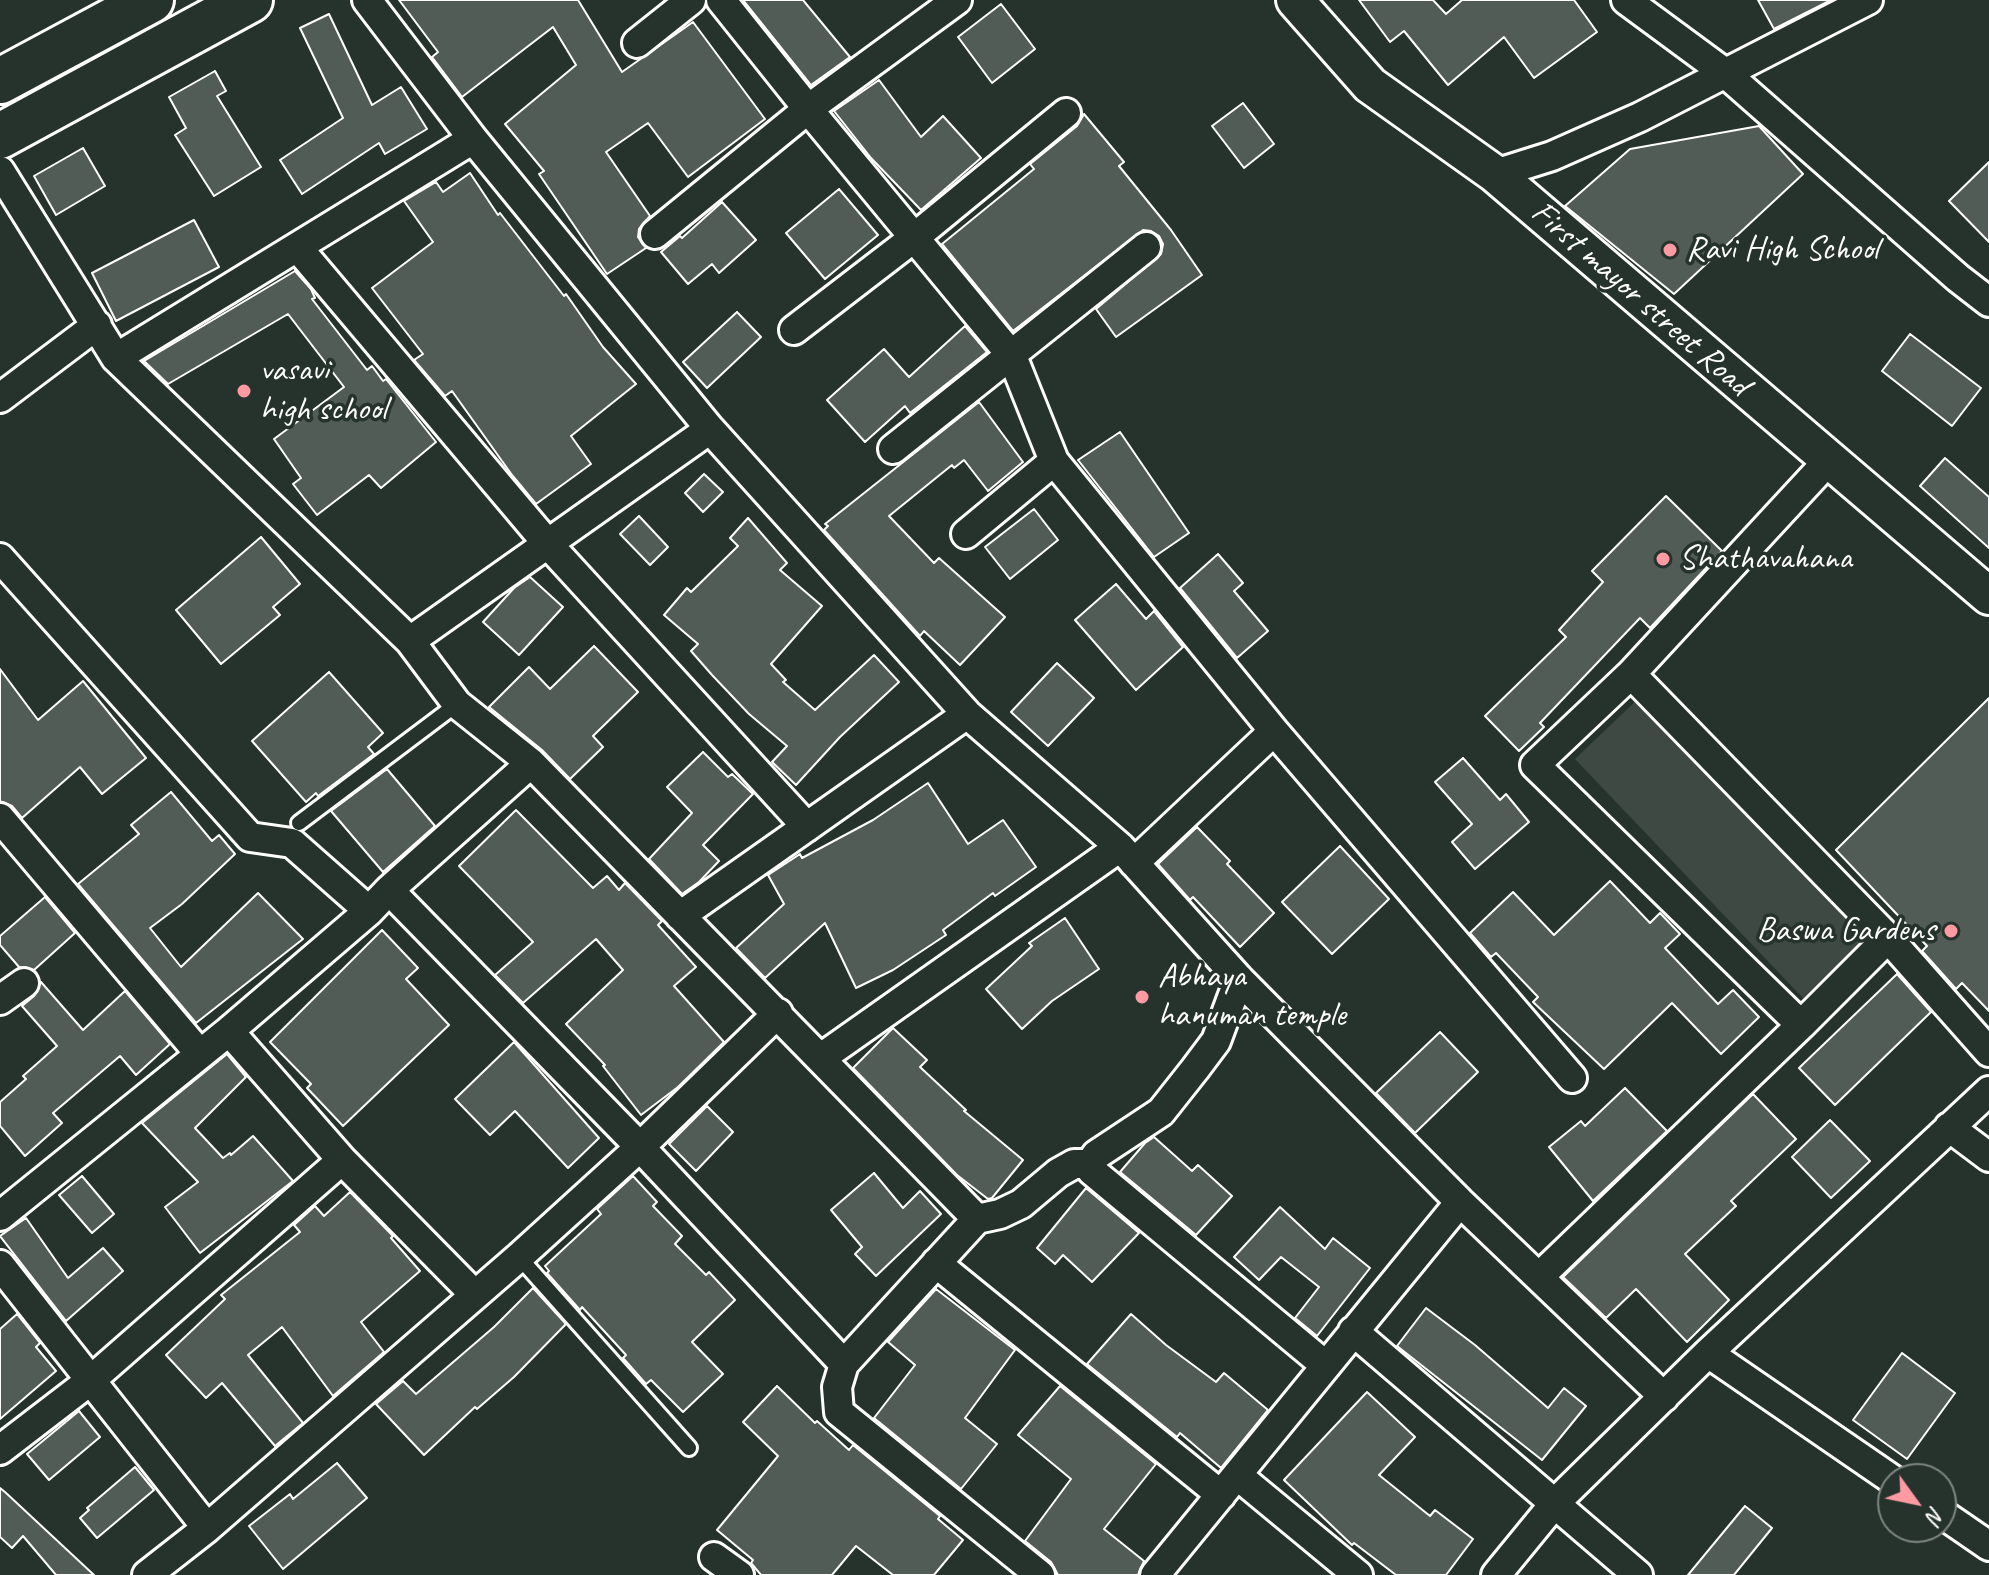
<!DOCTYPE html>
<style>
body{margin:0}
#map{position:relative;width:1989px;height:1575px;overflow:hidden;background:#26332d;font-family:Caveat,sans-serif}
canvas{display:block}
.north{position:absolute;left:1877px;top:1463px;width:80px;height:80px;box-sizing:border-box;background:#26332d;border:2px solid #7d8581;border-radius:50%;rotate:123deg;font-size:22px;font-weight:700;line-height:32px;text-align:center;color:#fff}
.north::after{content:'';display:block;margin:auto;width:28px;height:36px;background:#ff9aa2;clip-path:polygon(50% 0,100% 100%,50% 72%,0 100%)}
</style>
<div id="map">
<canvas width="1989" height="1575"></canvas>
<div class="north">N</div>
</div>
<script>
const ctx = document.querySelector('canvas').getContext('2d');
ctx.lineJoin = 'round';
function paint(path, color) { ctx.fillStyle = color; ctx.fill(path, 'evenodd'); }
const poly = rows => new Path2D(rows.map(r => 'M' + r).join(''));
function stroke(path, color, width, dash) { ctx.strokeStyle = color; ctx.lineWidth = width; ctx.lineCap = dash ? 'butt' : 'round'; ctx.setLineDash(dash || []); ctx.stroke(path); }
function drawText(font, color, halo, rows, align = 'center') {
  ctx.font = font + ' Caveat,sans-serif'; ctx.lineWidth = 7; ctx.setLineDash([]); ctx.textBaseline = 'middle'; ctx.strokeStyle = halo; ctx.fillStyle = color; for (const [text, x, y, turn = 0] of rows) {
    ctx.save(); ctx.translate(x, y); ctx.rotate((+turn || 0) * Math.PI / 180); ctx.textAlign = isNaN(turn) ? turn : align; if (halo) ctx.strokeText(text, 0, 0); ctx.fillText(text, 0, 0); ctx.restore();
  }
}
const green = poly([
 [1640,697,1867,936,1803,998,1575,759]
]);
const building = poly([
 [399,0,578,0,622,72,693,22,765,119,688,177,648,123,606,152,650,216,639,229,638,237,646,248,607,274,539,174,544,171,505,124,576,65,553,27,462,97,432,57,438,52,399,0],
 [743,0,803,0,850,57,811,85,743,0],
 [1359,0,1433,0,1446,14,1462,0,1574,0,1597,32,1534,78,1504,37,1448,85,1404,31,1390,42,1359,0],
 [1758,0,1831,0,1774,29,1758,0],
 [1001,4,1035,49,992,83,958,37,1001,4],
 [329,14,372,105,401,87,427,129,385,154,379,143,302,194,280,160,343,118,300,28,329,14],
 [215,71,226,91,217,96,261,167,214,196,175,135,186,128,169,97,215,71],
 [879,80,921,137,943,116,981,158,921,210,871,158,834,111,879,80],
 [1243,103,1274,144,1244,168,1212,126,1243,103],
 [1084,114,1124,162,1119,166,1171,230,1202,275,1116,337,1096,309,1161,254,1163,244,1159,236,1151,231,1143,230,1013,331,942,244,1034,169,1030,164,1077,126,1084,114],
 [1759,126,1803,174,1674,294,1565,206,1630,149,1759,126],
 [83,148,105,186,56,215,34,176,83,148],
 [1989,162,1989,242,1949,201,1989,162],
 [470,173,498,215,500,213,564,296,566,294,603,347,636,384,571,436,591,464,536,504,512,475,452,391,445,396,414,360,423,354,372,288,433,242,404,201,436,182,443,192,470,173],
 [839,189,878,235,825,279,786,233,839,189],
 [722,202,756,240,719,273,712,264,688,284,661,252,680,236,682,238,722,202],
 [194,220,219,267,116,321,92,273,194,220],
 [295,271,311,289,315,298,312,299,367,370,372,366,383,381,386,379,436,442,381,488,369,475,317,515,293,484,301,478,274,439,344,387,288,314,168,384,144,361,295,271],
 [737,312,761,337,707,388,683,362,737,312],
 [965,326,987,352,910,413,905,406,865,442,827,400,884,349,909,377,965,326],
 [1910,334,1981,388,1952,426,1882,371,1910,334],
 [979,402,1023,462,988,491,964,460,954,468,952,465,889,516,934,563,939,558,1005,617,960,665,924,631,920,636,824,530,828,526,825,524,979,402],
 [1120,432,1189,533,1154,557,1078,460,1120,432],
 [1945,458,1989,497,1989,548,1920,486,1945,458],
 [704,474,723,492,703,512,685,493,704,474],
 [1666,496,1722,551,1650,628,1640,618,1540,723,1544,727,1519,751,1485,716,1566,637,1559,630,1603,582,1592,571,1666,496],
 [1034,509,1058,540,1010,579,985,547,1034,509],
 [639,516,668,547,650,565,620,534,639,516],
 [748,518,787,563,780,570,822,606,771,664,786,680,783,682,815,710,874,655,899,682,840,737,796,785,772,762,787,746,749,714,712,675,691,651,698,644,664,615,687,588,691,592,738,546,730,538,748,518],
 [261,537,300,584,273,607,280,615,221,664,176,610,261,537],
 [1218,554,1243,583,1234,591,1268,631,1237,658,1180,588,1218,554],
 [530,577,563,607,519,655,483,622,514,588,530,577],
 [1116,584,1146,619,1154,611,1183,647,1136,690,1075,620,1116,584],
 [594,646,638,692,593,736,603,747,570,779,542,750,489,707,529,667,550,689,594,646],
 [1057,663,1094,698,1048,746,1011,712,1057,663],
 [0,669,38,720,83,681,146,758,102,794,80,767,22,818,12,806,0,801,0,669],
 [329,672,383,733,368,747,374,754,318,796,316,793,306,802,252,741,329,672],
 [1989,698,1989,1011,1962,983,1956,989,1922,951,1927,946,1836,850,1989,698],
 [703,752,728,777,732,774,753,794,703,845,719,861,699,882,682,894,649,859,692,813,667,787,703,752],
 [1463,758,1500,800,1506,794,1529,822,1475,869,1452,842,1472,824,1435,782,1463,758],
 [387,769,435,826,383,872,331,811,387,769],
 [928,783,968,844,1003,820,1036,867,995,896,993,893,943,930,946,935,893,970,856,988,825,923,765,978,736,948,784,904,768,875,800,854,802,858,873,820,928,783],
 [171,792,212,841,219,835,235,854,182,904,150,928,181,967,258,893,303,939,196,1023,78,884,139,834,131,825,171,792],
 [516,810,593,888,607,876,619,890,625,883,662,921,658,925,696,967,674,986,724,1042,678,1087,641,1115,603,1066,605,1065,566,1024,623,970,596,939,523,1003,495,975,533,942,459,866,516,810],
 [1197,827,1230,861,1227,864,1274,913,1240,947,1193,897,1190,900,1158,864,1197,827],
 [1340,846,1389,899,1332,954,1282,902,1340,846],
 [1610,881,1650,923,1660,913,1680,934,1665,948,1718,1004,1733,990,1759,1017,1721,1054,1672,1003,1604,1069,1533,1002,1538,997,1496,953,1491,957,1470,933,1513,892,1554,935,1610,881],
 [45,897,75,933,34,970,19,967,0,945,0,936,45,897],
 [1065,918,1099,969,1052,1001,1022,1029,986,989,1032,946,1029,943,1065,918],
 [382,930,418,968,406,979,449,1025,343,1126,307,1088,311,1084,270,1042,382,930],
 [1897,974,1931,1012,1835,1105,1799,1068,1897,974],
 [41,982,83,1030,125,991,170,1044,136,1075,120,1056,53,1113,62,1123,25,1156,0,1126,0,1102,26,1079,23,1076,57,1046,22,1006,34,996,41,982],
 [893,1028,927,1060,920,1067,966,1110,964,1111,1023,1160,992,1198,988,1199,957,1175,853,1068,893,1028],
 [1440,1032,1478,1072,1415,1133,1376,1093,1440,1032],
 [514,1042,599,1138,568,1168,515,1111,490,1135,455,1099,514,1042],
 [227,1054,246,1077,195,1128,223,1158,230,1153,231,1155,253,1136,293,1181,200,1253,165,1207,198,1182,142,1123,227,1054],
 [1625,1088,1667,1131,1593,1201,1549,1147,1581,1121,1585,1126,1625,1088],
 [1753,1094,1796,1139,1731,1201,1736,1206,1685,1254,1729,1300,1687,1342,1636,1289,1606,1318,1563,1277,1753,1094],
 [707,1106,733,1132,696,1171,669,1144,707,1106],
 [1830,1120,1870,1161,1831,1198,1792,1157,1830,1120],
 [1154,1137,1192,1171,1198,1165,1232,1196,1196,1235,1120,1172,1145,1143,1154,1137],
 [874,1173,903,1208,920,1191,941,1214,876,1276,855,1254,862,1247,831,1210,874,1173],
 [82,1176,114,1214,92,1233,59,1195,82,1176],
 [633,1176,657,1202,653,1206,682,1236,675,1244,706,1275,709,1272,735,1300,692,1342,723,1374,683,1412,651,1380,646,1384,623,1358,626,1355,582,1307,580,1310,547,1273,549,1271,545,1266,601,1214,597,1209,633,1176],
 [1086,1188,1139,1233,1092,1282,1063,1255,1055,1264,1037,1248,1086,1188],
 [350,1192,393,1236,391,1238,420,1271,361,1322,384,1352,333,1396,282,1327,248,1355,303,1423,275,1446,222,1383,206,1398,166,1355,225,1299,221,1295,300,1232,294,1225,315,1206,324,1216,350,1192],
 [1280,1207,1325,1249,1333,1238,1370,1268,1317,1336,1295,1318,1319,1287,1281,1257,1259,1280,1234,1257,1280,1207],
 [26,1218,68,1278,103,1248,123,1271,66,1321,0,1236,26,1218],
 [533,1288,566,1324,514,1377,477,1409,475,1407,424,1455,376,1404,403,1381,416,1394,494,1327,533,1288],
 [936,1289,1015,1350,965,1418,997,1444,961,1489,874,1418,915,1365,888,1342,936,1289],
 [1426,1308,1475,1345,1548,1408,1564,1388,1586,1406,1542,1460,1397,1346,1426,1308],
 [17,1314,40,1343,36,1347,56,1371,0,1419,0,1329,17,1314],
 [1131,1314,1166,1345,1216,1382,1224,1373,1268,1410,1221,1468,1180,1433,1177,1437,1087,1364,1131,1314],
 [1902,1353,1955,1393,1907,1459,1853,1420,1902,1353],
 [777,1386,815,1423,817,1421,849,1450,853,1445,940,1516,938,1519,963,1540,934,1575,893,1575,856,1546,832,1575,761,1575,751,1563,753,1560,717,1530,778,1456,743,1422,777,1386],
 [1060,1386,1156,1464,1104,1529,1144,1561,1138,1575,1058,1575,1051,1562,1025,1541,1071,1479,1018,1435,1060,1386],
 [1367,1392,1415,1437,1379,1475,1430,1516,1435,1510,1473,1539,1446,1575,1396,1575,1354,1543,1352,1545,1284,1480,1367,1392],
 [79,1411,100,1437,49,1480,27,1454,79,1411],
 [337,1463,367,1498,283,1569,249,1526,290,1494,293,1499,337,1463],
 [135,1467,154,1490,97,1538,80,1518,89,1510,87,1508,135,1467],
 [0,1488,5,1492,94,1575,56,1575,23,1536,12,1548,0,1537,0,1488],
 [1745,1506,1772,1528,1734,1575,1688,1575,1745,1506]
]);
const service = poly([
 [299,823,457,704],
 [519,1257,689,1448]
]);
const minor = poly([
 [721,0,808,109,1012,356,1054,461,1274,731,1134,863],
 [1626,0,1725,73,1958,278,1989,302],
 [637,43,691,0],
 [0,171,116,358,410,641,457,704,531,763],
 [1495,174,1552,156,1640,117,1868,0],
 [655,234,808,109,957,0],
 [298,248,547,543,807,827],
 [794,330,915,237,1066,113],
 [116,358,473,139,367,0],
 [0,398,97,325],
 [710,429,967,714,1120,847,1239,979,1460,1202,1664,1397],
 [893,449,1146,247],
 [966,534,1054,461],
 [0,558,250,837,292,843,369,911],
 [410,641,710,429,473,139],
 [1631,674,1888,938,1801,1025],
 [1274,731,1572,1078],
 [0,818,200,1054],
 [680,916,967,714],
 [1888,938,1989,1052],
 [1239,979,1216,1041,1195,1069,1161,1112,1096,1155,1091,1164,1092,1171,1325,1365],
 [0,1000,24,983],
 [229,1031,342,1160,475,1295],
 [821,1058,1120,847],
 [1949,1127,1989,1157],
 [0,1216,229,1031,369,911,389,890,531,763,977,1219,844,1364,640,1147,389,890],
 [977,1219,1000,1214,1021,1204,1058,1173,1074,1164,1091,1164],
 [936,1263,1221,1495],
 [0,1265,207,1528],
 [1539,1277,1801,1025,1535,765,1631,674,1829,460],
 [1353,1331,1638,1575],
 [1708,1353,1893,1480],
 [844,1364,837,1387,839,1412,1040,1575],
 [0,1450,91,1380,342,1160],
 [1237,1475,1358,1575],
 [1941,1513,1989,1546],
 [714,1557,739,1575],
 [147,1575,207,1528,519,1257,640,1147,778,1013],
 [1155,1575,1460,1202],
 [1496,1575,1555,1503,1708,1353,1989,1091]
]);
const tertiary = poly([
 [1295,0,1370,85,1495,174,1989,596]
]);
const primary = poly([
 [0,81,151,0],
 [0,136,250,0]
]);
const markers = [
 [1670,250,8,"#ff9aa2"],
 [244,391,8,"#ff9aa2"],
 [1663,559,8,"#ff9aa2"],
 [1951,931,8,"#ff9aa2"],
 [1142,997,8,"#ff9aa2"]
];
const poiNames = [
 ["Ravi High School",1686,250],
 ["vasavi",260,371],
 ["high school",260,410],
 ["Shathavahana",1679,559],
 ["Baswa Gardens",1935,931,"right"],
 ["Abhaya",1158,977],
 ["hanuman temple",1158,1016]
];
const streetNames = [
 ["First mayor street Road",1640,299,41]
];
paint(green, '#3e4944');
paint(building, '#515c57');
stroke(building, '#fff', 2);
stroke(service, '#fff', 20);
stroke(minor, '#fff', 34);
stroke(tertiary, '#fff', 42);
stroke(primary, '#fff', 50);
stroke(service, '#26332d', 14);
stroke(minor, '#26332d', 28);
stroke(tertiary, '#26332d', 36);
stroke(primary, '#26332d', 44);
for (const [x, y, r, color] of markers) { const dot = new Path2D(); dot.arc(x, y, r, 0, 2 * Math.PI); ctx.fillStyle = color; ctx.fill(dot); stroke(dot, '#26332d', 3); }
drawText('34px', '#fff', '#26332d', poiNames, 'left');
drawText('34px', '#fff', '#26332d', streetNames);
</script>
